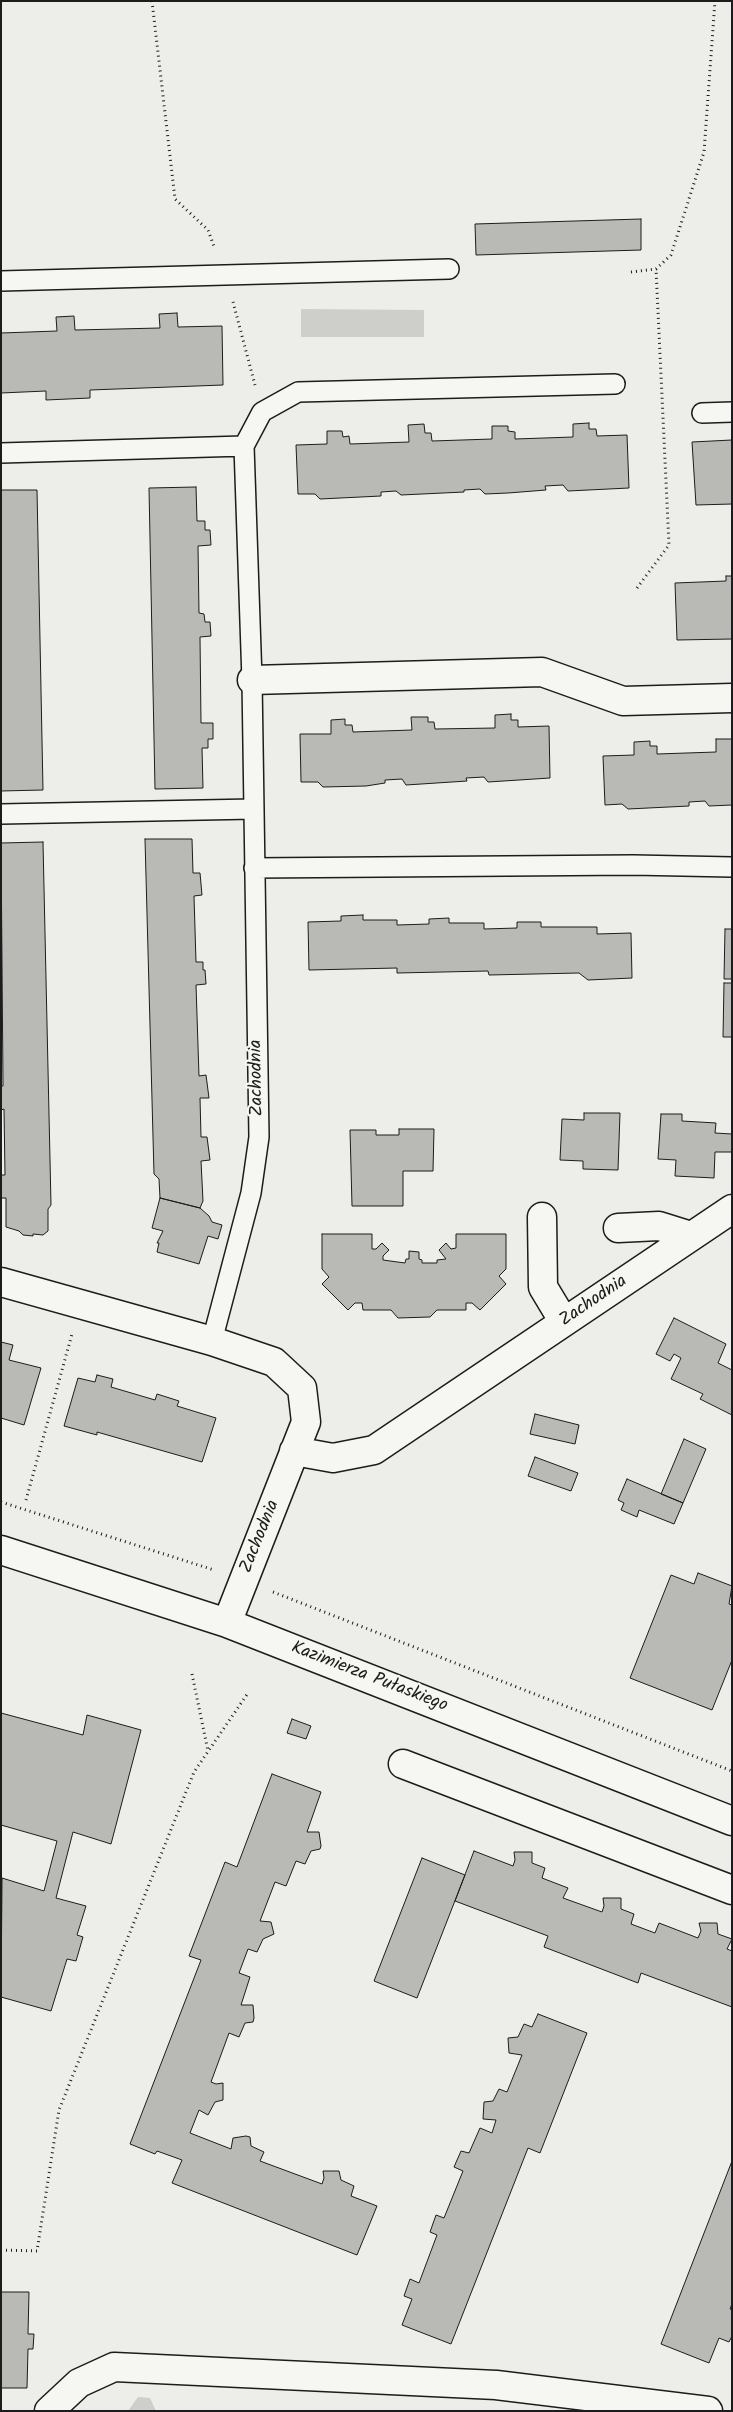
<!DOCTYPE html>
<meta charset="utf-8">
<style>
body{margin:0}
#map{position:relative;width:733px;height:2412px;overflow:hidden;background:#edede9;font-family:Kalam,sans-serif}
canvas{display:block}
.frame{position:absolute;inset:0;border:2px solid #1c1c1c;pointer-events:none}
</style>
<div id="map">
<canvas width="733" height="2412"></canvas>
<div class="frame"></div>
</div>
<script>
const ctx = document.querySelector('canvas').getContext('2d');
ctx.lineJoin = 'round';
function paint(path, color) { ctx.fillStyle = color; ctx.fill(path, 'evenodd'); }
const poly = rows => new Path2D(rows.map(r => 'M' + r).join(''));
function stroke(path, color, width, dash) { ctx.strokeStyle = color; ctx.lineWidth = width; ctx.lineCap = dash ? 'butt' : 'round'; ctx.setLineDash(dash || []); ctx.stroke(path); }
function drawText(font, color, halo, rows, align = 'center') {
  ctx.font = font + ' Kalam,sans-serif'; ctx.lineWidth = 4.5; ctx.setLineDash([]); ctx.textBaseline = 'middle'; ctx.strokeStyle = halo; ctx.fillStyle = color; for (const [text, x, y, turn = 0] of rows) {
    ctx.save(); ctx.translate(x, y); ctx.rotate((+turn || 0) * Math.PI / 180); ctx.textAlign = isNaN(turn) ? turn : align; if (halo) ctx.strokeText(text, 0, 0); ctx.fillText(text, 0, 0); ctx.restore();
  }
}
const green = poly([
 [301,309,424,310,424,337,301,337],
 [138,2397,150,2398,156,2411,128,2411]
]);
const building = poly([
 [641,219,641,250,476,255,475,224,641,219],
 [177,313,178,327,222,326,223,385,90,390,90,398,46,400,46,391,1,393,1,333,57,331,56,317,74,316,75,330,160,328,159,314,177,313],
 [589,423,589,429,596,429,597,436,627,435,629,488,568,491,563,485,545,486,546,490,508,493,485,494,480,489,464,490,464,492,401,495,396,491,381,492,381,496,320,499,315,494,298,494,296,445,327,444,327,431,342,431,343,437,349,436,350,444,409,442,408,425,424,424,425,433,431,433,432,441,492,439,492,426,508,426,508,431,515,432,515,439,573,437,573,424,589,423],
 [732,440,732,504,696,505,692,442,732,440],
 [196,487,197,521,205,521,205,530,210,530,211,545,198,546,199,613,204,614,205,622,210,622,211,636,200,637,201,723,213,723,213,739,208,739,208,748,202,748,203,788,155,789,149,488,196,487],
 [1,490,37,490,43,790,1,791,1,490],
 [726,576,732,576,732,639,677,640,675,583,726,581,726,576],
 [511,714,511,720,518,720,518,727,549,726,550,778,488,782,484,777,466,778,467,781,406,785,402,779,385,780,385,783,366,786,323,787,318,782,301,782,300,734,331,734,331,720,345,719,345,725,352,725,353,732,412,730,411,717,428,717,428,722,434,722,435,729,495,728,495,715,511,714],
 [716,739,732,739,732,805,709,806,705,801,689,802,689,806,628,809,622,804,605,805,603,756,634,755,634,742,650,741,650,746,657,746,657,754,716,752,716,739],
 [145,839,192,839,193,873,200,873,202,895,194,896,196,962,203,962,203,970,205,970,206,984,196,985,199,1076,206,1075,209,1098,200,1098,201,1137,207,1137,210,1160,201,1161,203,1201,200,1208,160,1198,159,1179,154,1174,145,839],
 [43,842,51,1205,48,1209,48,1231,43,1235,33,1234,33,1236,23,1235,19,1231,6,1227,6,1198,1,1198,1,1175,5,1175,4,1109,1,1110,1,1086,3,1086,1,843,43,842],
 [363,915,363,920,397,920,397,925,429,924,429,919,449,918,449,923,484,923,484,929,517,928,517,922,541,922,541,927,597,927,597,934,631,933,632,978,588,980,579,973,489,975,488,971,397,973,397,968,309,970,308,922,341,921,341,916,363,915],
 [725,929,732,929,732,979,724,979,725,929],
 [724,983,732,983,732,1037,723,1037,724,983],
 [584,1113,620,1113,618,1170,583,1169,583,1161,560,1160,562,1119,584,1120,584,1113],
 [661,1114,682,1114,682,1121,716,1123,715,1133,732,1134,732,1152,715,1152,714,1178,675,1176,676,1160,658,1159,661,1114],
 [399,1129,434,1129,433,1171,403,1171,403,1206,352,1206,350,1130,376,1130,376,1135,399,1135,399,1129],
 [160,1198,200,1208,209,1216,212,1222,222,1225,218,1239,208,1236,199,1264,157,1252,159,1243,157,1243,163,1231,152,1228,160,1198],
 [322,1234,372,1234,372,1249,376,1249,382,1243,389,1250,383,1256,383,1260,405,1263,406,1259,409,1259,409,1251,419,1252,419,1259,422,1260,422,1263,437,1263,437,1260,446,1259,439,1250,446,1243,451,1249,456,1248,456,1234,506,1234,506,1269,499,1276,506,1284,480,1310,472,1303,466,1303,466,1310,437,1310,430,1317,398,1318,391,1310,363,1310,362,1303,355,1303,348,1310,322,1284,329,1277,322,1269,322,1234],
 [674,1318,726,1344,718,1363,732,1370,732,1415,700,1399,703,1394,671,1379,681,1358,674,1354,670,1361,656,1354,674,1318],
 [1,1342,13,1345,9,1360,41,1368,24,1425,1,1418,1,1342],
 [97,1375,113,1379,111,1387,155,1400,157,1394,179,1401,177,1406,216,1418,202,1462,97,1432,97,1435,64,1426,78,1378,95,1382,97,1375],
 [535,1414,579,1425,575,1444,530,1434,535,1414],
 [684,1439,706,1449,683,1503,661,1494,684,1439],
 [535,1457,578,1473,571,1491,528,1476,535,1457],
 [627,1479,683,1503,674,1524,639,1510,637,1517,621,1510,624,1503,618,1500,627,1479],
 [698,1573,732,1586,729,1604,732,1605,732,1660,712,1710,630,1678,671,1575,694,1584,698,1573],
 [1,1713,83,1735,87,1715,141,1730,111,1844,73,1832,56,1898,86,1906,77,1935,83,1937,76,1961,67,1959,51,2011,1,1997,2,1878,44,1891,57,1841,1,1825,1,1713],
 [292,1719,311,1726,306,1739,287,1733,292,1719],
 [272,1774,321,1792,307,1832,319,1832,321,1846,320,1849,311,1851,305,1864,296,1861,286,1886,275,1882,260,1921,271,1922,274,1934,263,1939,257,1952,248,1949,239,1973,250,1977,241,2005,253,2005,254,2018,253,2022,245,2023,239,2037,229,2033,211,2082,216,2084,223,2083,223,2100,215,2102,208,2115,199,2110,190,2133,231,2149,233,2138,246,2136,250,2137,251,2146,264,2152,260,2161,322,2184,324,2178,323,2171,339,2171,341,2180,354,2186,351,2196,377,2206,357,2255,172,2183,182,2160,157,2151,155,2154,130,2144,201,1960,189,1956,225,1862,237,1867,272,1774],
 [474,1851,513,1866,515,1860,514,1852,532,1852,532,1863,545,1868,542,1878,568,1888,563,1898,602,1912,604,1906,603,1898,621,1898,621,1909,634,1914,631,1924,655,1933,659,1923,698,1938,701,1931,699,1923,717,1923,718,1934,732,1939,727,1949,732,1951,732,2007,641,1973,638,1983,544,1947,548,1936,455,1901,474,1851],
 [422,1858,465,1875,417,1998,374,1981,422,1858],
 [538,2014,587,2033,540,2153,528,2148,451,2344,402,2325,412,2299,404,2296,410,2279,419,2283,437,2235,430,2232,436,2215,444,2218,463,2171,454,2167,461,2151,469,2153,480,2128,492,2133,496,2120,483,2119,484,2102,493,2101,499,2089,507,2092,522,2055,509,2053,508,2038,518,2037,524,2024,532,2027,538,2014],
 [732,2161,732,2304,730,2309,732,2310,732,2336,729,2342,719,2338,709,2363,661,2344,732,2161],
 [1,2292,29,2292,28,2334,34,2334,33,2349,28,2349,27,2388,1,2388,1,2292]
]);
const path = poly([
 [152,1,175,199,208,230,215,249],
 [631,272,656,269,671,255,704,152,715,1],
 [233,302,255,385],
 [637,588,669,545,656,269],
 [26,1500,72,1334],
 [1,1502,214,1570],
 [273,1592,732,1771],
 [192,1674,208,1751],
 [1,2250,37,2251,59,2110,194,1772,248,1693]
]);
const lane = poly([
 [1,281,449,269],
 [702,413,732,412],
 [1,453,244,446],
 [1,814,253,809],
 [254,868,633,865,732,867],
 [212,1341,251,1193,259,1137,252,680,244,446,262,412,298,392,615,384]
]);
const street = poly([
 [252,680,542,672,623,701,732,698],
 [542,1217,543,1287,564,1322],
 [618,1228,659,1226,691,1236],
 [1,1282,212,1341,274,1362,302,1388,306,1422,227,1623],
 [294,1451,333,1458,374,1450,732,1209],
 [1,1550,227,1623,732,1821],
 [403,1764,732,1890],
 [49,2411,79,2383,114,2367,496,2385,708,2411]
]);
const streetNames = [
 ["Zachodnia",258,1078,-91],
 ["Zachodnia",594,1302,-34],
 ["Zachodnia",261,1537,-68],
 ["Kazimierza Pułaskiego",369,1678,21]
];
paint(green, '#cececb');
paint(building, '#b9b9b6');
stroke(building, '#1c1c1c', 1);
stroke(lane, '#1c1c1c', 22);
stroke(street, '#1c1c1c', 31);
stroke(path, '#1c1c1c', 3, [1, 4]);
stroke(lane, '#f6f6f2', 19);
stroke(street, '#f6f6f2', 28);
drawText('18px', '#1c1c1c', '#f6f6f2', streetNames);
</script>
